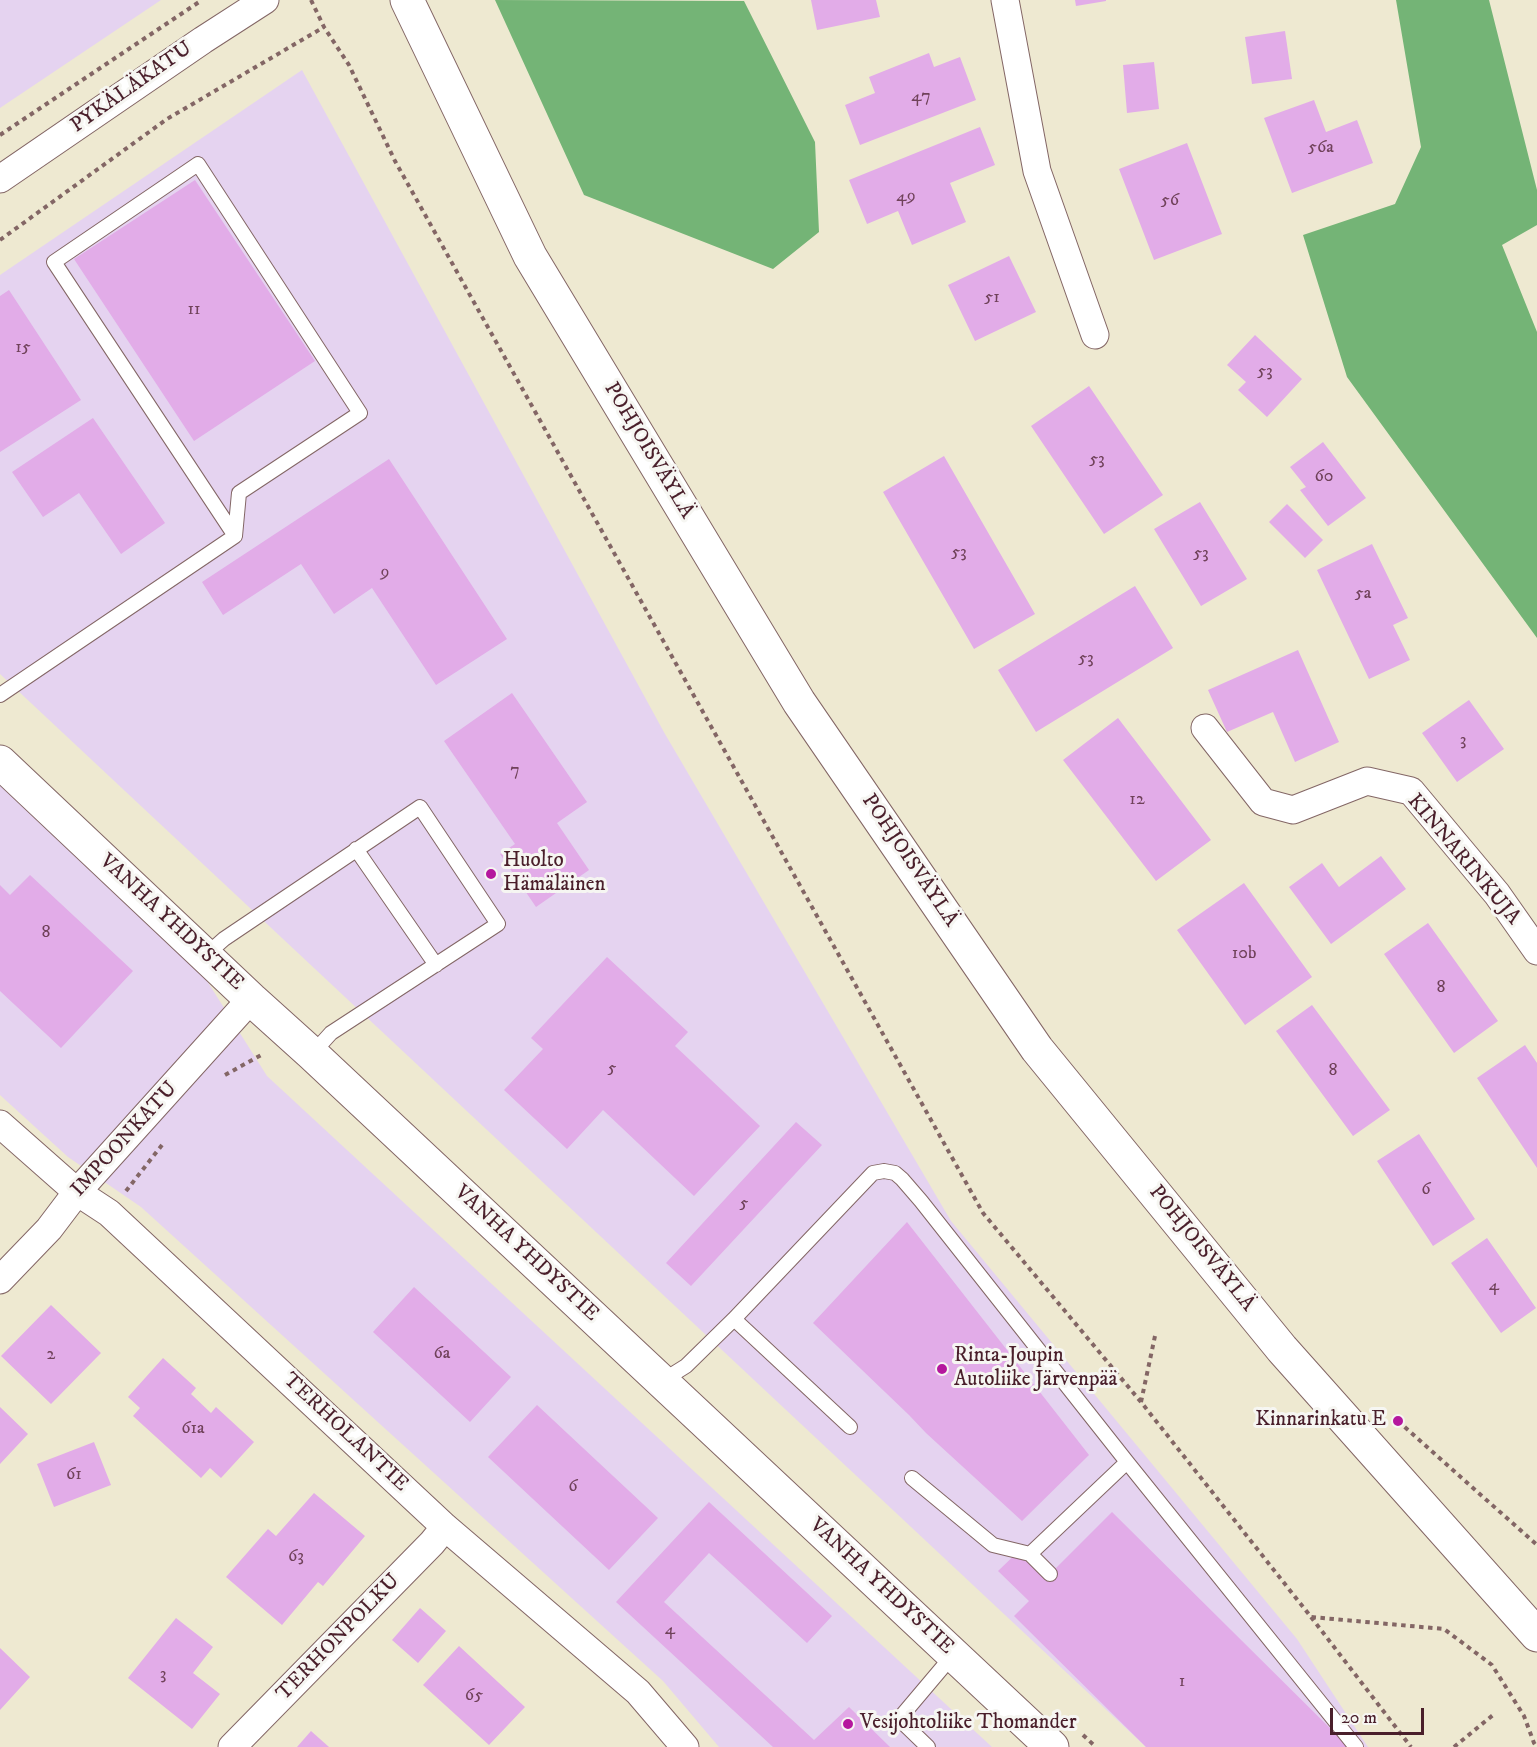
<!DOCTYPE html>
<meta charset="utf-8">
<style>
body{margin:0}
#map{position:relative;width:1537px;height:1747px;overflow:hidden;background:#eee9d1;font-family:"IM FELL DW Pica",serif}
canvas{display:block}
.scale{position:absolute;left:1330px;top:1708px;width:94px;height:27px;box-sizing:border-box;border:3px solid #4a1f2b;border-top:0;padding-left:8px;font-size:18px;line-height:21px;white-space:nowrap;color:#4a1f2b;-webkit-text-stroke:4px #f6f6f2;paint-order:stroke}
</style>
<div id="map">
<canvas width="1537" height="1747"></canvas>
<div class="scale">20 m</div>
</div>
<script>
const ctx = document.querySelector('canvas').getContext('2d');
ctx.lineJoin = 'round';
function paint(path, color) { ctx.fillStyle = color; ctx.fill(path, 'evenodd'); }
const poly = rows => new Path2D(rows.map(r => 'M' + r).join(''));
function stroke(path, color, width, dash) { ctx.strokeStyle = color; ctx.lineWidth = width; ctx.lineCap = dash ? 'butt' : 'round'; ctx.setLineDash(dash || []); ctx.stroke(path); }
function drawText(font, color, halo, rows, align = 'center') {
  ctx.font = font + ' "IM FELL DW Pica",serif'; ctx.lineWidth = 6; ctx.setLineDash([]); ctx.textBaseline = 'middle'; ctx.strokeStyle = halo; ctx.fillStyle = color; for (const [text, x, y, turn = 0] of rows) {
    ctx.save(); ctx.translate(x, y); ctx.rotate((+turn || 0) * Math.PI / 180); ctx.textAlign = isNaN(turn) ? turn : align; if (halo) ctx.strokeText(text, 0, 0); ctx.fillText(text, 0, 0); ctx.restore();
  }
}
const built = poly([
 [0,0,161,0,0,108],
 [302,70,665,734,951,1221,1297,1639,1368,1747,1146,1747,0,674,0,275],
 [0,785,197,965,267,1076,992,1747,719,1747,663,1681,141,1207,68,1157,0,1095]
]);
const forest = poly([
 [495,0,744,1,815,142,819,232,773,269,584,195],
 [1396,0,1489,0,1537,190,1537,225,1502,245,1537,332,1537,638,1347,377,1303,235,1395,204,1421,147]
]);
const building = poly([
 [811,0,876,0,880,17,817,30],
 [1075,0,1106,0,1106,1,1076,6],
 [1285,31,1292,79,1252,84,1245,37],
 [929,53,934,67,960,57,976,100,860,145,845,105,875,93,869,77],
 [1154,62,1159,109,1127,113,1123,65],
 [1314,100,1326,132,1357,120,1373,163,1292,193,1264,118],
 [980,127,995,165,950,183,966,222,912,245,898,211,867,224,849,180],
 [1187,143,1222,234,1154,260,1119,169],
 [195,180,315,361,194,441,74,259],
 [1009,256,1036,312,975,341,948,285],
 [9,290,81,400,0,452,0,296],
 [1255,335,1302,379,1267,417,1238,390,1246,382,1227,365],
 [1089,386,1163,495,1104,534,1031,426],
 [93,418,165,523,121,554,79,493,43,517,12,472],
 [1323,442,1366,498,1328,526,1300,490,1306,487,1290,467],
 [944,456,1035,614,974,649,883,492],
 [389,459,507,639,436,685,372,588,334,614,301,564,223,615,202,582],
 [1200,502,1247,579,1201,606,1154,529],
 [1287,504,1323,540,1305,558,1269,522],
 [1372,544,1408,618,1393,625,1410,660,1369,679,1317,570],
 [1135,586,1173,648,1036,732,998,670],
 [1298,650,1339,742,1295,762,1273,712,1227,732,1208,690],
 [512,693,587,802,557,823,589,870,536,907,500,854,515,844,444,741],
 [1469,700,1504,749,1457,782,1422,733],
 [1118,718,1211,840,1156,881,1063,760],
 [1381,856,1406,889,1331,944,1289,887,1322,863,1339,887],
 [30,875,133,971,61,1048,0,991,0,885,10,895],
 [1244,883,1312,977,1245,1025,1177,930],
 [1428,923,1498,1021,1454,1053,1384,954],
 [607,957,688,1032,675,1046,760,1126,694,1196,603,1110,567,1149,504,1090,543,1049,531,1038],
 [1312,1005,1390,1110,1353,1136,1276,1031],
 [1525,1045,1537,1063,1537,1168,1477,1078],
 [796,1122,822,1145,691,1286,666,1263],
 [1419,1134,1475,1219,1433,1246,1377,1161],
 [907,1222,1089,1455,1022,1521,926,1433,909,1415,813,1323],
 [1487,1238,1536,1308,1501,1333,1451,1263],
 [414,1287,511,1377,470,1422,373,1332],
 [51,1305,101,1353,51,1404,1,1356],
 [163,1358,196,1388,191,1394,211,1413,216,1407,254,1442,221,1478,210,1468,201,1478,133,1416,140,1408,128,1397],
 [537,1405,658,1518,609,1570,488,1457],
 [0,1407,28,1434,0,1464],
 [94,1442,111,1485,54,1507,37,1464],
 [314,1493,365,1536,323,1586,318,1582,282,1625,226,1577,268,1529,276,1536],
 [709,1502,832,1616,807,1643,709,1553,664,1602,814,1740,849,1707,890,1747,773,1747,616,1602],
 [1112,1512,1349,1747,1146,1747,1014,1616,1029,1601,998,1571,1022,1548,1049,1575],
 [420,1608,446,1631,418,1663,392,1640],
 [176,1618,213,1647,193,1673,220,1694,192,1729,128,1678],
 [459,1646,525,1707,489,1745,423,1685],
 [0,1648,30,1677,0,1710],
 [311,1731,329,1747,297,1747]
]);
const path = poly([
 [311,0,324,27,349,65,395,161,983,1213,1141,1402,1311,1617,1444,1629,1492,1665,1524,1716,1534,1743,1537,1747],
 [0,135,202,0],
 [0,240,167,119,324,27],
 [225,1075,263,1054],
 [126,1191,162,1145],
 [1141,1402,1155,1336],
 [1398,1421,1537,1545],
 [1311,1617,1411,1747],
 [1083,1735,1096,1747],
 [1454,1747,1493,1715]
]);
const service = poly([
 [0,695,235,536,239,493,360,413,198,164,54,262,235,536],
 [356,849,436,965],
 [206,955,224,939,420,807,498,924,331,1033,312,1054],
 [734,1319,850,1427],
 [662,1381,686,1366,734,1319,873,1173,884,1171,895,1173,902,1179,921,1201,1127,1462,1356,1747],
 [912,1478,993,1545,1030,1554],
 [1050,1574,1030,1554,1127,1462],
 [928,1747,899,1719,953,1655]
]);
const minor = poly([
 [1005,0,1037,171,1095,335],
 [0,179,203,40,265,0],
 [1205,728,1263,802,1293,810,1367,781,1411,791,1497,894,1537,951],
 [0,1124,77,1192,109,1213,445,1527,638,1692,685,1747],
 [0,1280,49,1229,77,1192,251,999],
 [232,1747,432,1543,445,1527]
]);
const tertiary = poly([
 [0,762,251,999,312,1054,1052,1747]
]);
const secondary = poly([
 [407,0,530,256,799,702,1037,1049,1282,1349,1537,1635]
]);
const markers = [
 [491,874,6,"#b5179e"],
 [942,1369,6,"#b5179e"],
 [1398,1421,6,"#b5179e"],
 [848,1724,6,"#b5179e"]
];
const numberNames = [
 ["47",921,97],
 ["56a",1321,148],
 ["49",906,197],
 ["56",1170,201],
 ["51",992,298],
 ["11",194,310],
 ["15",23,348],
 ["53",1265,372],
 ["53",1097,460],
 ["60",1324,477],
 ["53",959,553],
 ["53",1201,554],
 ["9",385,573],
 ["5a",1363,594],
 ["53",1086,659],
 ["3",1463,741],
 ["7",515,771],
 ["12",1137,800],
 ["8",46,933],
 ["10b",1244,954],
 ["8",1441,988],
 ["5",612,1069],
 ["8",1333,1071],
 ["6",1426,1190],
 ["5",744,1204],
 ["4",1494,1286],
 ["6a",442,1354],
 ["2",51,1355],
 ["61a",193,1429],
 ["61",74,1475],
 ["6",573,1487],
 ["63",296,1557],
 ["4",670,1630],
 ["3",163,1675],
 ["1",1182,1682],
 ["65",474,1696]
];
const streetNames = [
 ["PYKÄLÄKATU",132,88,-35],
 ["POHJOISVÄYLÄ",648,451,59],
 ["KINNARINKUJA",1463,860,50],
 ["POHJOISVÄYLÄ",909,861,56],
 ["VANHA YHDYSTIE",171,923,43],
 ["IMPOONKATU",125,1140,-48],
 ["POHJOISVÄYLÄ",1201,1249,51],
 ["VANHA YHDYSTIE",526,1254,43],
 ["TERHOLANTIE",345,1433,43],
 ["VANHA YHDYSTIE",881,1587,43],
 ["TERHONPOLKU",339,1638,-46]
];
const poiNames = [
 ["Huolto",503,862],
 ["Hämäläinen",503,886],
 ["Rinta-Joupin",954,1357],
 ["Autoliike Järvenpää",954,1381],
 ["Kinnarinkatu E",1386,1421,"right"],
 ["Vesijohtoliike Thomander",860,1724]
];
paint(built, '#e5d3f0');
paint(forest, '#74b476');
paint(building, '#e2ace8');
stroke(service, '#836665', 16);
stroke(minor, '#836665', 29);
stroke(tertiary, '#836665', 35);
stroke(secondary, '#836665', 35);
stroke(path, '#836665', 4, [4.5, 4.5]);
stroke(service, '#fff', 14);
stroke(minor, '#fff', 27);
stroke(tertiary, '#fff', 33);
stroke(secondary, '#fff', 33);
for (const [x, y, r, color] of markers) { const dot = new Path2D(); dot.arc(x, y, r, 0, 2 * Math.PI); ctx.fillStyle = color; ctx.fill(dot); stroke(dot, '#f6f6f2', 2); }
drawText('18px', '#70425a', null, numberNames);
drawText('21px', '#4a1f2b', '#f6f6f2', streetNames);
drawText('21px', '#4a1f2b', '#f6f6f2', poiNames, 'left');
</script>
